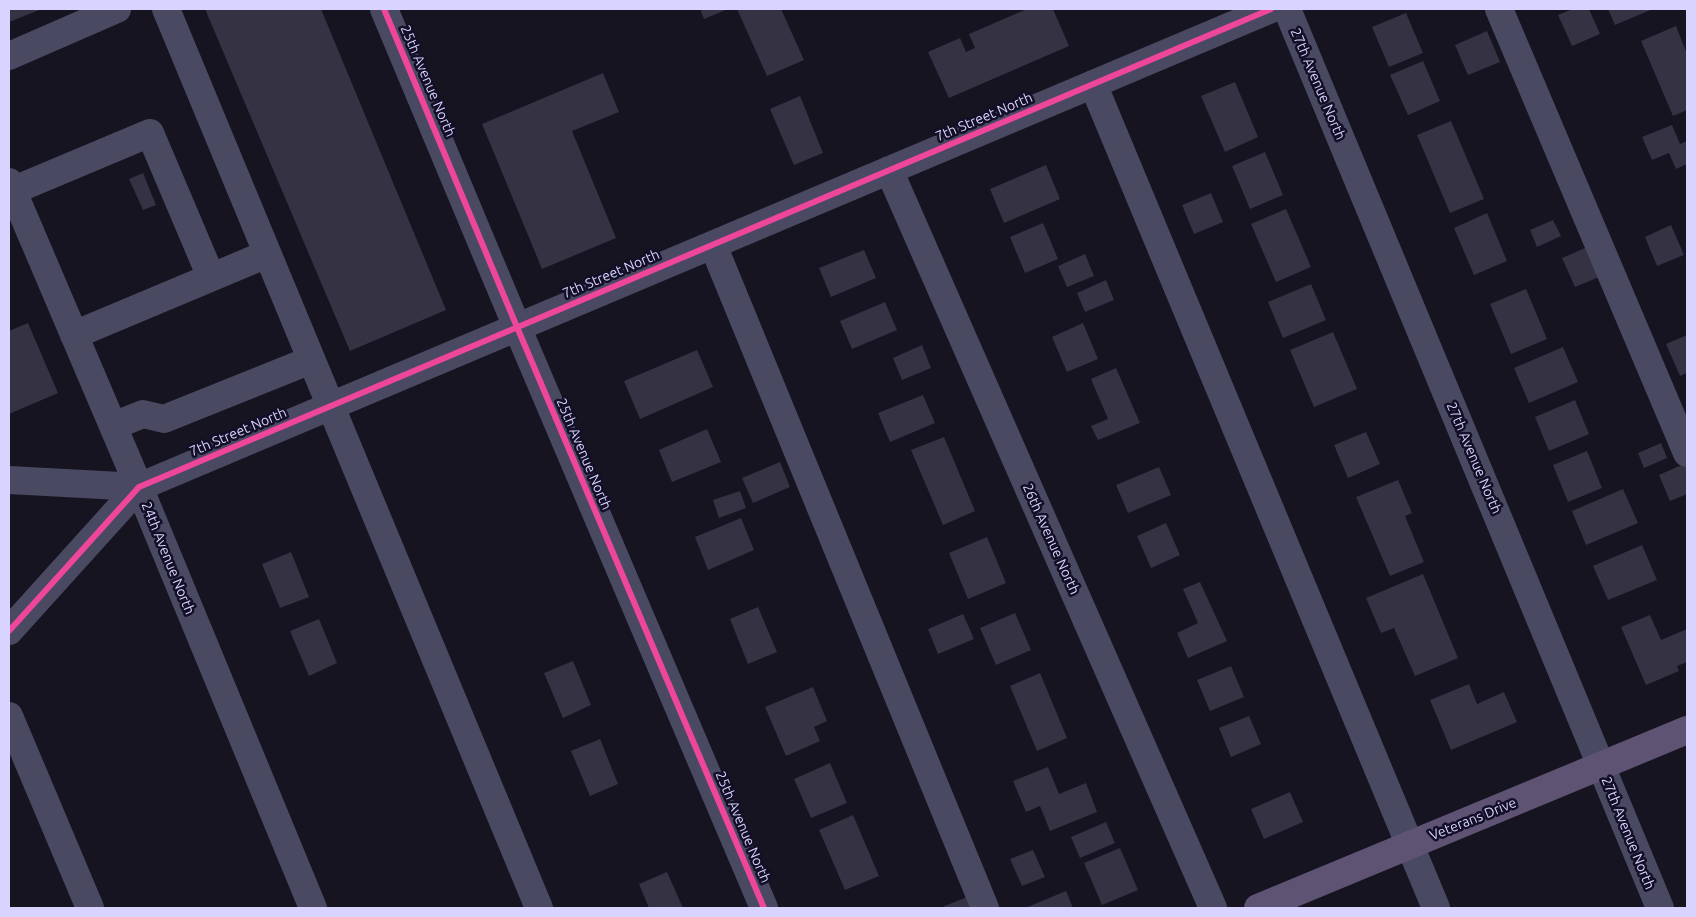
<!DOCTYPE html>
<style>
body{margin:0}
#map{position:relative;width:1696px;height:917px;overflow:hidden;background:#161421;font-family:Ubuntu,sans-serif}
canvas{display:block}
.frame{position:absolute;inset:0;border:10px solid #d9d4ff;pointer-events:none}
</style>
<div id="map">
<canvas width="1696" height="917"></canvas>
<div class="frame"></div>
</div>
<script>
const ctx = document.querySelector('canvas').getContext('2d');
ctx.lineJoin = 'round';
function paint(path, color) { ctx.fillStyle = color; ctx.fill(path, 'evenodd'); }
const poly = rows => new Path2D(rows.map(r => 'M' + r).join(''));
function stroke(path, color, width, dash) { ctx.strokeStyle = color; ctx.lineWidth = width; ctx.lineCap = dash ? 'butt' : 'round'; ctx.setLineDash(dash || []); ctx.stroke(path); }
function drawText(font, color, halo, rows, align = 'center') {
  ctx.font = font + ' Ubuntu,sans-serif'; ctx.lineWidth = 5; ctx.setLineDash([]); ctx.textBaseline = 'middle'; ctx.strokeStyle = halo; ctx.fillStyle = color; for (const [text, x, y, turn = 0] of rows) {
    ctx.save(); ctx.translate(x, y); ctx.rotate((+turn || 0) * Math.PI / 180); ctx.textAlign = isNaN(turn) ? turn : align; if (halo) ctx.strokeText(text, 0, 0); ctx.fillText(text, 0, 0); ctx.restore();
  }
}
const building = poly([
 [9,9,42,9,9,22],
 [205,9,321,9,446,310,350,351],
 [700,9,728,9,704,19],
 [737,9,781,9,804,60,767,76],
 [1027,9,1053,9,1069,46,949,98,928,52,960,38,966,52,975,48,969,34],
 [1573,9,1589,9,1600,34,1572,46,1558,15],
 [1608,9,1653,9,1615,25],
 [1406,13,1423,53,1389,67,1372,27],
 [1676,26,1687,54,1687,110,1673,116,1641,41],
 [1487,31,1500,62,1468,75,1455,45],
 [1423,61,1440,101,1408,115,1390,75],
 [603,73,619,112,572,131,616,238,542,269,482,124],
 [1235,82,1258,137,1225,152,1201,96],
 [800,96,823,153,794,165,770,109],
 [1451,121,1484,199,1450,213,1417,135],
 [1672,125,1680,144,1687,141,1687,164,1676,169,1669,153,1652,160,1642,137],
 [1265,152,1283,195,1250,209,1232,166],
 [1046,165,1060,199,1004,223,990,189],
 [143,173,156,205,143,210,129,179],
 [1211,193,1223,222,1194,234,1182,205],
 [1286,209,1311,267,1276,282,1251,224],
 [1487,213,1507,261,1474,275,1454,228],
 [1553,220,1561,236,1537,247,1530,230],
 [1043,223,1058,259,1025,273,1010,237],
 [1671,225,1684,255,1657,266,1645,237],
 [1592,245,1604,275,1575,287,1562,258],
 [864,250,876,278,831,297,819,268],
 [1085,254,1094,276,1067,287,1058,266],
 [1106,280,1114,300,1085,312,1077,293],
 [1311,284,1326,320,1283,338,1268,302],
 [1526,289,1547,339,1511,354,1490,304],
 [885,302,897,330,852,349,840,321],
 [28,323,58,393,9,414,9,331],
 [1083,323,1098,359,1067,372,1052,337],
 [1333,332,1357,389,1314,407,1290,350],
 [1687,335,1687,373,1680,376,1666,344],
 [922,345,931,368,902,380,893,358],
 [1563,347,1578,382,1529,403,1514,368],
 [697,350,713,387,640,419,624,381],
 [1116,368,1140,423,1098,440,1091,426,1108,419,1091,379],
 [923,395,935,423,890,442,878,413],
 [1575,400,1589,434,1549,451,1535,417],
 [707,429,721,462,672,482,659,450],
 [1366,432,1380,464,1348,478,1334,445],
 [944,437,975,511,943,525,911,450],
 [1661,443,1667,458,1644,468,1638,453],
 [1587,451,1602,488,1568,502,1553,465],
 [780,462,790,487,753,503,742,478],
 [1686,463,1687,494,1670,501,1659,475],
 [1159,467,1171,495,1128,513,1116,485],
 [1398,480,1412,513,1405,516,1424,562,1390,576,1356,497],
 [1623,489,1638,523,1586,545,1572,511],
 [740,491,746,508,719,518,713,500],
 [741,518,754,550,708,570,695,537],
 [1166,523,1180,555,1151,568,1137,536],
 [987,537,1006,583,968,599,949,553],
 [1642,545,1657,580,1608,600,1593,566],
 [291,552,309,597,280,608,262,564],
 [1423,574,1458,658,1415,676,1394,628,1381,633,1366,598],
 [1200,582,1227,641,1188,658,1177,633,1198,623,1183,589],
 [758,607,777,652,748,664,730,619],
 [1015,613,1031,650,996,665,980,628],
 [963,614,974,639,938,654,928,629],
 [1650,615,1661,640,1687,629,1687,662,1677,666,1679,671,1646,685,1621,627],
 [319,619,337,663,309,676,290,631],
 [573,661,591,705,563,718,544,673],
 [1231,666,1244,697,1210,711,1197,680],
 [1040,673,1067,738,1037,751,1010,686],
 [1469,684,1477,704,1504,692,1517,722,1451,750,1430,700],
 [813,687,827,721,814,727,820,741,786,756,765,707],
 [1249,716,1261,744,1231,757,1219,728],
 [600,739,618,784,590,796,571,751],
 [830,763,847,803,811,818,794,779],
 [1048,767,1059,794,1086,783,1097,812,1050,831,1040,806,1026,812,1013,781],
 [1290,792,1303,822,1264,839,1251,809],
 [853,815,879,876,845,890,819,830],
 [1106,822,1115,843,1080,858,1071,837],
 [1120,848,1138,890,1102,905,1084,863],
 [1033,850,1045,877,1022,886,1010,859],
 [667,872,683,908,649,908,639,884],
 [1066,891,1073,908,1025,908],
 [967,897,972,908,940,908]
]);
const minor = poly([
 [166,9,539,908],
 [384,9,517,327,764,908],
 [1287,9,1660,908],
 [1499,9,1687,453],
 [9,56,117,9],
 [1093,84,1436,908],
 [889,170,1213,908],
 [9,182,139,487,313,908],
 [12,191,150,133,211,277],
 [713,245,985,908],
 [74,335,267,254],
 [113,426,143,414,164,419,311,360],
 [9,480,139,487],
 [9,631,139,487,1271,9],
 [9,716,90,908]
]);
const major = poly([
 [1258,908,1687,730]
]);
const cycleway = poly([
 [384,9,517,327,764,908],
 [9,631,139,487,1271,9]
]);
const streetNames = [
 ["25th Avenue North",428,81,67],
 ["27th Avenue North",1318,84,67],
 ["7th Street North",984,117,-23],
 ["7th Street North",611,274,-23],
 ["7th Street North",238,432,-23],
 ["25th Avenue North",584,454,67],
 ["27th Avenue North",1474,458,67],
 ["26th Avenue North",1051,539,66],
 ["24th Avenue North",168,558,68],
 ["Veterans Drive",1473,819,-22],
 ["25th Avenue North",743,827,67],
 ["27th Avenue North",1628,833,68]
];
paint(building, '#343243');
stroke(minor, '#4a4962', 28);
stroke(major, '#5e5373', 28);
stroke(cycleway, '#ed469a', 6);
drawText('14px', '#d9d4ff', '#130f26', streetNames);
</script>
